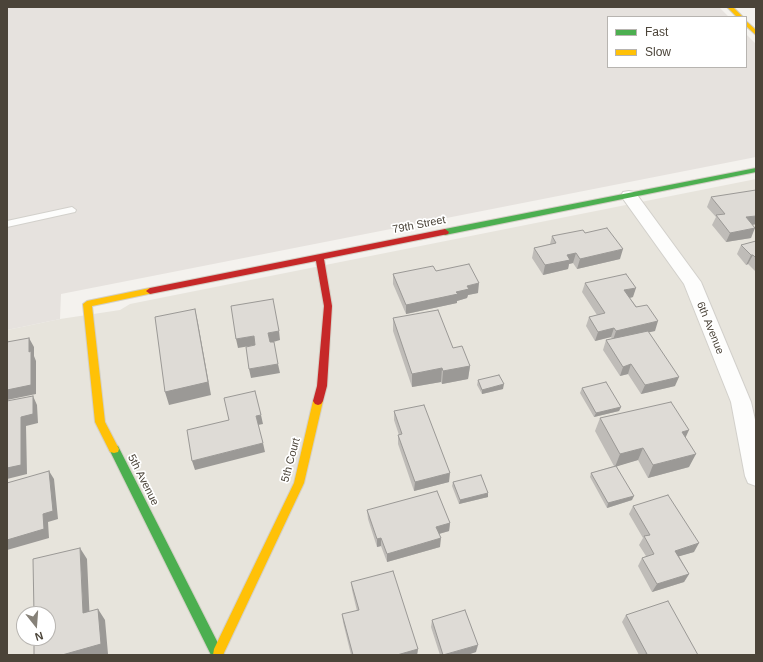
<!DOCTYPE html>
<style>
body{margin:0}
#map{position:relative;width:763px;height:662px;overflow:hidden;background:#f4f2ee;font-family:Helvetica,sans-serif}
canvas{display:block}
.frame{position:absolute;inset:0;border:8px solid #4b4439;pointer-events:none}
.legend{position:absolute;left:607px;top:16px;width:140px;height:52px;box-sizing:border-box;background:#fff;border:1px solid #b7b4b0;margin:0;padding:5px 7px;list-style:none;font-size:12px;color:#4b4439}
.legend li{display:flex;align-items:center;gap:8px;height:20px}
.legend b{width:20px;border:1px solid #b7b4b0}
.north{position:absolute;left:16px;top:606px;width:40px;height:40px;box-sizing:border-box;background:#fff;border:1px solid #b7b4b0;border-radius:50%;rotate:163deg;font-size:11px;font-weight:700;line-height:16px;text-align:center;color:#4b4439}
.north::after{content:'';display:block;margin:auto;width:14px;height:18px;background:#868178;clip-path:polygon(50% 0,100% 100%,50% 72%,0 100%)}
</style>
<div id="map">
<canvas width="763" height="662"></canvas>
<div class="frame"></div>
<ul class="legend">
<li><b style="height:5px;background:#4caf50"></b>Fast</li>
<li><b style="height:5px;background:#ffc107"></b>Slow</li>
</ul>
<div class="north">N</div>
</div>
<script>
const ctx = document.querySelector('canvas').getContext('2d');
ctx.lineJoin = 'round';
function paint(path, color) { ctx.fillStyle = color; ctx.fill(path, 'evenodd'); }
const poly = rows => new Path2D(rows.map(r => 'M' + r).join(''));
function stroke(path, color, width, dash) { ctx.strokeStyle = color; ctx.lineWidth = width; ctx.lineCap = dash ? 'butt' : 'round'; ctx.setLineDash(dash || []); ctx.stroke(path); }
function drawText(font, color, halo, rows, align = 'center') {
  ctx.font = font + ' Helvetica,sans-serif'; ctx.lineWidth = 3.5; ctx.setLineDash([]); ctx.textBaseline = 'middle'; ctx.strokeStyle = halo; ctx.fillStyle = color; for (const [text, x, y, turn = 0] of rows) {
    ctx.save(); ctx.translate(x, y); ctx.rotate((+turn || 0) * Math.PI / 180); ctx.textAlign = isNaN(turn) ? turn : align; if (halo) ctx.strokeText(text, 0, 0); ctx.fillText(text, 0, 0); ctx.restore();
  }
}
const residential = poly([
 [756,179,756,655,7,655,7,330,60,319,120,310,130,304],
 [24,614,48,614,48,638,24,638]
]);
const industrial = poly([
 [7,7,719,7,729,17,608,17,608,67,746,67,746,34,756,44,756,157,61,294,60,319,7,330]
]);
const lane = poly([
 [72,207,76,210,75,212,7,227,7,221,72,207]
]);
const street = poly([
 [629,191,635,192,701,282,751,402,756,424,756,486,748,483,745,476,731,402,684,284,621,196,623,192,629,191]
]);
const fast = poly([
 [756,168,756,172,445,235,441,232,445,229,756,168],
 [114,445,118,446,224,655,211,655,109,449,110,446,114,445]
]);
const slow = poly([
 [727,7,733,7,743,17,737,17,727,7],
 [746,21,756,30,756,35,746,26,746,21],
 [150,288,153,289,154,291,153,293,92,306,105,422,119,449,118,452,114,453,110,452,95,422,83,304,87,301,150,288],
 [318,397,321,398,323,401,304,483,223,655,213,655,214,649,294,483,313,401,315,398,318,397]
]);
const jam = poly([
 [445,229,449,232,448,234,324,259,332,306,327,386,323,401,321,404,318,405,315,404,313,401,317,386,324,306,316,261,150,294,146,291,150,288,445,229]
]);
const wall = poly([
 [711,197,756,224,753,225,751,238,726,242,712,225,716,217,707,207],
 [585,233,620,259,577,269,573,263,569,264,568,269,543,275,532,258,534,248,550,244,552,236],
 [756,241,756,272,748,264,746,265,737,254,741,245],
 [436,271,478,293,468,295,467,298,457,301,457,303,406,314,393,284,393,274],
 [585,283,633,297,630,298,655,331,648,332,675,386,641,394,628,374,620,376,603,350,606,340,612,339,611,337,595,341,586,326,589,317,597,315,582,292],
 [393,318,453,348,470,366,468,379,442,384,441,382,412,387,393,331],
 [478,380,503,389,482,394,477,385],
 [582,388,621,407,619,411,594,417,580,393],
 [394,411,449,482,414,491,398,444,398,435,399,435,394,420],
 [600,418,686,438,689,467,648,478,638,460,616,466,632,500,607,508,590,477,591,473,614,466,595,431],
 [453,482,488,497,459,504,452,486],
 [633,506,694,552,679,556,689,574,684,582,652,592,638,566,642,558,646,556,639,545,643,538,629,514],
 [367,510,450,523,449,531,439,534,440,547,387,562,381,546,377,547,368,519],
 [351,582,418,649,417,655,351,655,343,622,342,614,357,611,352,590],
 [626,615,698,655,639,655,622,622],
 [432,620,476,652,467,655,440,655,431,627]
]);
const shadedWall = poly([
 [756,216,756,224,742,227,746,217],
 [755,228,751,238,726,242,730,233],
 [623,249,620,259,577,269,580,259],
 [576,253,573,263,569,264,568,269,543,275,545,265,567,255],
 [751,255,753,255,748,264,746,265],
 [479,283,478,293,468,295,467,298,457,301,457,303,406,314,406,305,456,292,467,286],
 [636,288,633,297,621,300,624,290],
 [195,309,198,323,211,395,169,405,165,392],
 [658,321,655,331,613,340,616,331],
 [614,328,611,337,595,341,598,332],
 [279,331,280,340,270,343,268,333],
 [254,336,256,345,238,348,236,339],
 [29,338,34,347,34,356,36,361,36,394,7,400,7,390,29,352],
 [278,364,280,373,251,378,249,369],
 [631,364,628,374,620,376,623,367],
 [470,366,468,379,442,384,443,371],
 [442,368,441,382,412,387,412,374],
 [679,377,675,386,641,394,645,385],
 [504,384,503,389,482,394,482,390],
 [33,396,37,405,38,423,26,426,27,474,7,479,7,468,21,417],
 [621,407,619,411,594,417,596,413],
 [261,415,263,424,258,425,256,416],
 [689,430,683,443,682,432],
 [263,443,265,452,195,470,192,461],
 [643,448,638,460,615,467,620,454],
 [696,454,689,467,648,478,653,465],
 [49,471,54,479,58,519,48,522,49,538,7,550,7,540,43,514],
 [450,473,449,482,414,491,415,482],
 [488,493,488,497,459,504,460,500],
 [634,496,632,500,607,508,608,503],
 [450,523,449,531,435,535,436,527],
 [381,538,381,546,377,547,377,539],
 [441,538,440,547,387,562,387,554],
 [699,543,694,552,670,559,675,551],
 [80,548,87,559,90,624,83,613],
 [689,574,684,582,652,592,657,584],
 [98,609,105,620,108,654,105,655,62,655],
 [478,645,476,652,467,655,444,655],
 [418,649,417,655,397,655]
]);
const building = poly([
 [756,190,756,216,746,217,755,228,730,233,716,215,725,214,711,197,756,190],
 [607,228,623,249,580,259,576,253,567,255,570,260,545,265,534,248,556,243,552,236,583,230,585,233,607,228],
 [756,241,756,258,753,255,751,255,741,245,756,241],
 [469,264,479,283,467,286,469,289,456,292,458,294,406,305,393,274,433,266,436,271,469,264],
 [626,274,636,288,624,290,636,307,647,305,658,321,616,331,614,328,598,332,589,317,605,313,585,283,626,274],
 [273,299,279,331,268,333,270,342,274,342,278,364,249,369,246,347,255,345,254,336,236,339,231,306,273,299],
 [195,309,208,382,165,392,155,317,195,309],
 [438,310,453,348,462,346,470,366,443,371,442,368,412,374,393,318,438,310],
 [648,331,679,377,645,385,631,364,623,367,606,340,648,331],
 [29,338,29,352,31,351,31,385,7,390,7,342,29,338],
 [499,375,504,384,482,390,478,380,499,375],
 [606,382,621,407,596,413,582,388,606,382],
 [255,391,261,415,256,416,263,443,192,461,187,430,229,420,224,398,255,391],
 [33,396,33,414,21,417,21,465,7,468,7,401,33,396],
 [671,402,689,430,682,432,696,454,653,465,643,448,620,454,600,418,671,402],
 [424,405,450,473,415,482,398,435,402,434,394,411,424,405],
 [616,466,634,496,608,503,591,473,616,466],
 [49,471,53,511,43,514,44,529,7,540,7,483,49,471],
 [481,475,488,493,460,500,453,482,481,475],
 [437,491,450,523,436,527,441,538,387,554,381,538,377,539,367,510,437,491],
 [668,495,699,543,675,551,689,574,657,584,642,558,654,554,644,536,650,535,633,506,668,495],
 [80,548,83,613,98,609,101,644,62,655,34,655,34,638,48,638,48,614,34,614,33,559,80,548],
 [393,571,418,649,397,655,353,655,342,614,359,610,351,582,393,571],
 [668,601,698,655,642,655,647,654,626,615,668,601],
 [465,610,478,645,443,655,432,620,465,610]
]);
const streetNames = [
 ["79th Street",419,225,-11],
 ["6th Avenue",710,328,68],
 ["5th Court",291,460,-75],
 ["5th Avenue",143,480,63]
];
paint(residential, '#e7e4dc');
paint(industrial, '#e6e2de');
stroke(lane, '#d2d0cb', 2);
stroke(street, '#d2d0cb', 2);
stroke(fast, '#d3cfc5', 2);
stroke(slow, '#d3cfc5', 2);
stroke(jam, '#d3cfc5', 2);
paint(lane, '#fdfdfc');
paint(street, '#fdfdfc');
paint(fast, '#4caf50');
paint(slow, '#ffc107');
paint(jam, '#c62828');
paint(wall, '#bfbcb8');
paint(shadedWall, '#9b9996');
paint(building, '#dedbd6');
stroke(building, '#9b9996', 1);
drawText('11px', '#4b4439', '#fff', streetNames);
</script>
